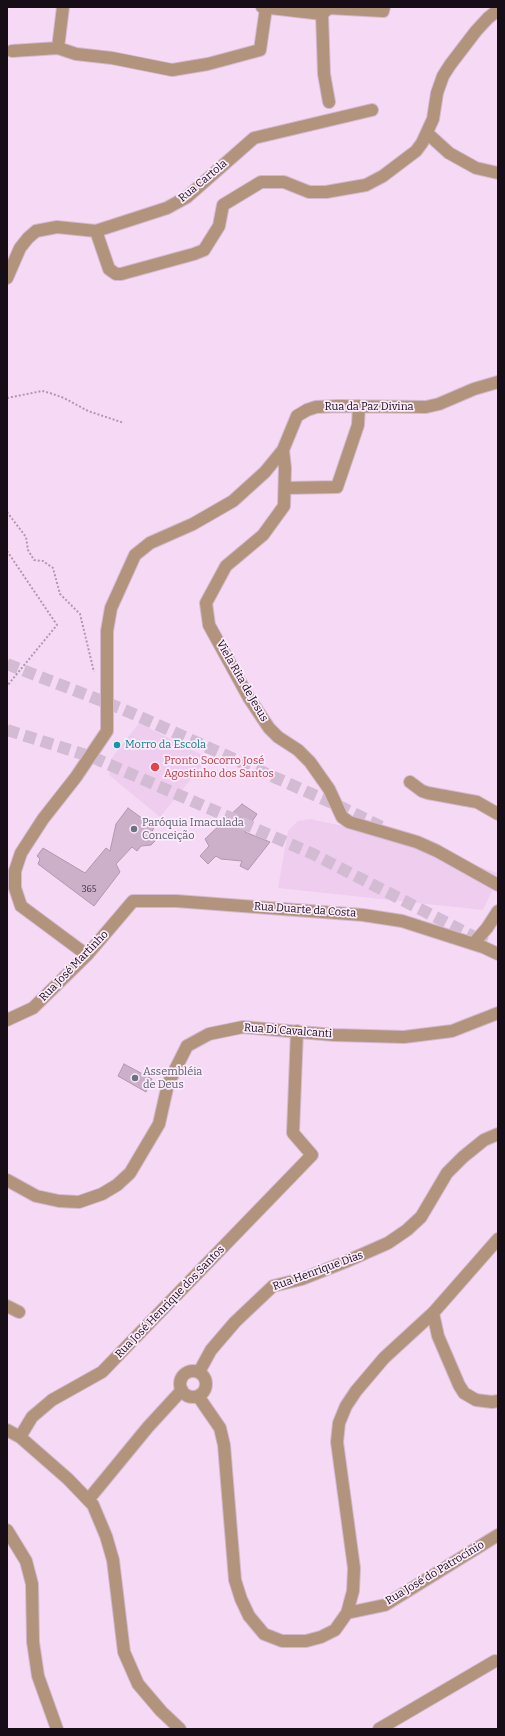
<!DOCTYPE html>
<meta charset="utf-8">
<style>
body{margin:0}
#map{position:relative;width:505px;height:1736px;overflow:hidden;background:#f6daf5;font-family:Bitter,serif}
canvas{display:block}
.frame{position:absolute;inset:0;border:8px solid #160d16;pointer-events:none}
</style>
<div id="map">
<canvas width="505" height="1736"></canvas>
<div class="frame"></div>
</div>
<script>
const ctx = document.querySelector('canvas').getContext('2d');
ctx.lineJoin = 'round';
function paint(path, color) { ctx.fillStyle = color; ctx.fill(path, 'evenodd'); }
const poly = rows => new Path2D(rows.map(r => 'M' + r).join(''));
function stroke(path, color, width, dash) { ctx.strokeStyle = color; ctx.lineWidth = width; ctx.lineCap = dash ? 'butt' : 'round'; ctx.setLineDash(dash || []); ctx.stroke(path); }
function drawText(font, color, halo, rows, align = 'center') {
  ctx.font = font + ' Bitter,serif'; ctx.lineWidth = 3.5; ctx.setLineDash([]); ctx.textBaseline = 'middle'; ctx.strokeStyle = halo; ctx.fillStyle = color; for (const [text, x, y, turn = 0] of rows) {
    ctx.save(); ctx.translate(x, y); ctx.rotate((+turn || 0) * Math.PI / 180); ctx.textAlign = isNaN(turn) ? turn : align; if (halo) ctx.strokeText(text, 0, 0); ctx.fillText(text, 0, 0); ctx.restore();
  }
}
const built = poly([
 [139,723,208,758,160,817,109,775,111,759],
 [310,819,381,834,498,873,498,878,483,910,278,888,288,831,298,821]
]);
const building = poly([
 [242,804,257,814,245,832,270,842,248,870,240,866,242,861,221,859,216,856,208,864,200,856,209,846,205,839,242,804],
 [128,808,154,827,152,832,155,841,151,845,141,846,137,851,132,847,116,864,120,872,94,906,38,864,40,859,37,856,43,848,85,873,106,848,110,851,116,824,128,808],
 [124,1064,152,1079,146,1092,118,1076,124,1064]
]);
const highwayTunnel = poly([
 [7,664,120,708,341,807,386,829],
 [7,730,92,757,313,854,486,943]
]);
const path = poly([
 [7,398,42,391,50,393,64,398,88,411,124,423],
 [7,512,26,537,28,550,34,560,43,561,53,568,60,594,80,614,94,672],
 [7,551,57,625,7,686]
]);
const minor = poly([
 [262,7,322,14,329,8,383,11,384,7],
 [322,14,324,74,329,102],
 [58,48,63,7],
 [12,51,58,48,76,54,112,58,172,70,208,64,260,50,266,8],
 [427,133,449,153,476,168,498,173],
 [96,231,109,269,116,274,121,274,194,254,204,250,219,226,223,205,261,182,284,182,309,192,326,192,366,185,383,176,416,151,422,143,433,119,437,93,443,76,450,65,476,31,488,18,498,10],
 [7,278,20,248,28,238,36,231,57,227,96,231,167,208,187,197,254,138,372,110],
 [283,450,285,468,284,506,263,535,226,566,206,603,209,625,249,698,269,728,278,737,298,750,310,762,329,789,342,817,349,822,417,842,437,851,498,885],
 [286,488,337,487,358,425,359,406],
 [410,782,422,791,428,793,477,802,498,814],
 [473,944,487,928,498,911],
 [87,955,21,906,15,888,15,871,21,853,43,819,76,777,107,731,107,631,111,608,135,555,150,543,193,524,233,501,265,472,283,450,297,416,307,410,316,407,338,406,426,407,439,404,474,389,498,382],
 [7,1020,33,1008,87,955,133,901,176,901,363,915,402,921,483,947,498,954],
 [7,1180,36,1196,59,1201,79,1202,102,1194,117,1185,130,1173,159,1124,168,1084,187,1046,209,1034,243,1027,334,1035,404,1037,452,1031,498,1013],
 [7,1306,19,1312],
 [433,1313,438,1336,459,1385,464,1393,476,1400,492,1402,498,1401],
 '180 1384a13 13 0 1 1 26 0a13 13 0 1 1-26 0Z',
 [199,1372,211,1350,235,1322,273,1286,302,1279,345,1262,388,1243,407,1230,421,1217,447,1173,463,1157,484,1140,498,1134],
 [198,1396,220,1428,224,1445,235,1580,241,1599,249,1616,264,1634,282,1641,306,1641,321,1637,335,1630,347,1613,353,1591,354,1568,337,1442,339,1423,346,1406,356,1391,384,1358,433,1313,498,1239],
 [7,1430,20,1437,68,1479,93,1505,106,1536,113,1560,124,1652,138,1684,161,1711,180,1729],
 [20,1437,32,1417,52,1400,102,1372,312,1155,293,1133,297,1031],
 [88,1500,148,1427,182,1390],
 [7,1530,26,1561,32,1584,33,1642,38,1676,57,1729],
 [347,1613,385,1605,498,1535],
 [379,1729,495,1661]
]);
const markers = [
 [117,745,4,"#0f9aa8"],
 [155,767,5,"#e0444e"],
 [134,829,4,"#6b7280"],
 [135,1078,4,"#6b7280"]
];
const numberNames = [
 ["365",89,889]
];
const streetNames = [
 ["Rua Cartola",203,181,-40],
 ["Rua da Paz Divina",369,407],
 ["Viela Rita de Jesus",242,681,60],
 ["Rua Duarte da Costa",305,910,4],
 ["Rua José Martinho",74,966,-46],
 ["Rua Di Cavalcanti",288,1031,4],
 ["Rua Henrique Dias",318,1271,-20],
 ["Rua José Henrique dos Santos",170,1302,-46],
 ["Rua José do Patrocínio",435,1573,-31]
];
const cultureNames = [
 ["Morro da Escola",125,745]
];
const healthNames = [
 ["Pronto Socorro José",164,761],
 ["Agostinho dos Santos",164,774]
];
const worshipNames = [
 ["Paróquia Imaculada",142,823],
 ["Conceição",142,836],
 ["Assembléia",143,1072],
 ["de Deus",143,1085]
];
paint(built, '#eecdee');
paint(building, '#ccb0c9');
stroke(building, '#b296af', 1);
stroke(highwayTunnel, '#d4bbd4', 12, [12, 6]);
stroke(minor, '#d2b9d1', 14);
stroke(path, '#af99ae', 2, [2, 2]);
stroke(minor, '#b2937b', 12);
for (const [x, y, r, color] of markers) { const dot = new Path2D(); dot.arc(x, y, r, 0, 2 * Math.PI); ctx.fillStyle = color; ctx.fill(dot); stroke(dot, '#fcebfc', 1.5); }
drawText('9px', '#443643', null, numberNames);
drawText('11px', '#160d16', '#fcebfc', streetNames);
drawText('11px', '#0d838f', '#fcebfc', cultureNames, 'left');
drawText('11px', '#be3a42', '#fcebfc', healthNames, 'left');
drawText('11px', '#5b616d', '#fcebfc', worshipNames, 'left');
</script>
